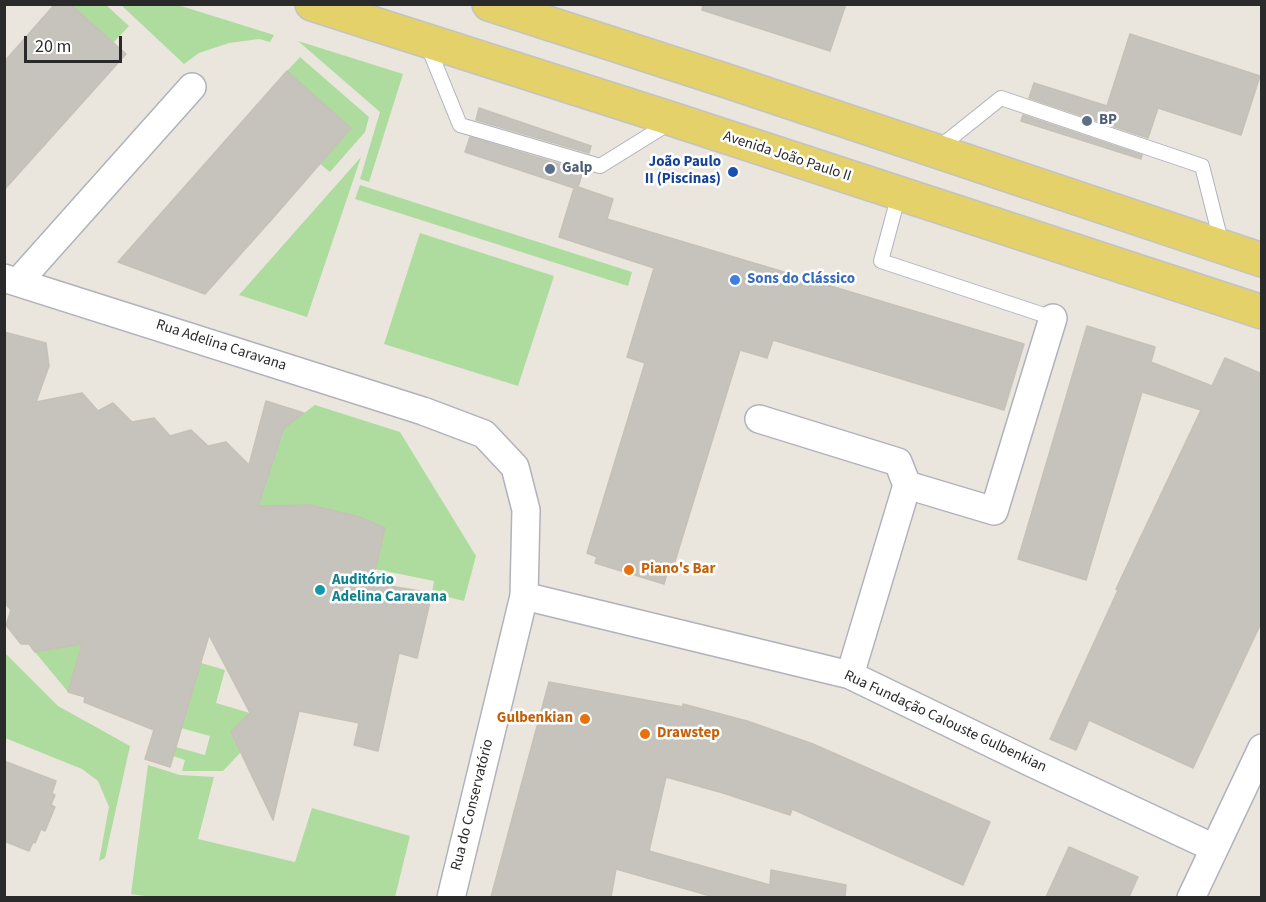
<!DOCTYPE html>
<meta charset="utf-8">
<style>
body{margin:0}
#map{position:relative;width:1266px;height:902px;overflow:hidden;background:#eae6dd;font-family:"Source Sans 3",sans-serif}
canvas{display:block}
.frame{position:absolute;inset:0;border:6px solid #2a2a2a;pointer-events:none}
.scale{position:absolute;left:24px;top:36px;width:98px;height:27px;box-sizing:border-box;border:3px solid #2a2a2a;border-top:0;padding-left:8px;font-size:18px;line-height:21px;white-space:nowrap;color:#2a2a2a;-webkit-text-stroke:4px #fff;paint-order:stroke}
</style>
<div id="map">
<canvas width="1266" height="902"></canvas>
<div class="frame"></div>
<div class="scale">20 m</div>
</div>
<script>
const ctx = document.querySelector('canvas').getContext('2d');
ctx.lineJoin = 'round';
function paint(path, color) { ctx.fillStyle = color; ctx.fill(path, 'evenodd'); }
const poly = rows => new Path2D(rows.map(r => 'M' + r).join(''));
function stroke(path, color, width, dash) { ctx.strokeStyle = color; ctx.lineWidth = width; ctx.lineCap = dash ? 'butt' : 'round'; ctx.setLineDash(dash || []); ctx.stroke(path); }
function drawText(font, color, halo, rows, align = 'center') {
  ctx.font = font + ' "Source Sans 3",sans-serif'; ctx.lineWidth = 5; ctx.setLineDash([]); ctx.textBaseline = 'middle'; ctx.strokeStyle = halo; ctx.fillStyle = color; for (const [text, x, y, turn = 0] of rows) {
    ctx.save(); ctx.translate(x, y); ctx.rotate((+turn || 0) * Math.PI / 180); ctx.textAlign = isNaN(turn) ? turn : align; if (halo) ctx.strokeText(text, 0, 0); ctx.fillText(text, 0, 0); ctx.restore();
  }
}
const green = poly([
 [70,5,106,5,129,26,113,43],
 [121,5,178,5,274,35,270,42,259,39,229,43,199,53,184,64],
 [298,41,403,74,369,182,360,179,380,112],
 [300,57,369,117,365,132,330,172,320,164,351,128,287,71],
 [361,157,307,317,239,295],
 [360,185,632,272,628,286,355,199],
 [420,233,554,276,518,386,384,344],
 [315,405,400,432,476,556,464,601,432,593,434,581,375,569,385,528,360,517,310,505,250,527,287,421,292,422],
 [127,552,79,655,68,692,35,652,50,649],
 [4,652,58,706,130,746,105,858,99,861,109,807,98,781,82,769,5,738],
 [201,663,225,670,216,703,250,713,231,732,241,752,223,771,182,771,185,760,173,756,176,747,205,755,210,736,181,728],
 [148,765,180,775,214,777,198,839,295,862,312,808,410,836,395,897,158,898,131,894]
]);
const building = poly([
 [55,4,70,4,126,54,4,190,4,62,55,4],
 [703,4,846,4,830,51,702,10,703,4],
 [1130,34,1260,76,1241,135,1158,108,1148,138,1029,98,1034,83,1107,106,1130,34],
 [287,71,351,128,272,219,205,294,118,262,287,71],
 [479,108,591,146,589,153,476,120,479,108],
 [1023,115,1142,155,1141,159,1021,121,1023,115],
 [470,137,583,171,578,187,613,199,607,219,1024,344,1004,410,773,340,767,358,740,350,672,571,668,570,664,584,595,563,597,557,587,553,645,363,627,357,654,268,559,237,574,188,465,152,470,137],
 [1087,326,1155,347,1151,362,1212,386,1225,358,1262,374,1262,621,1193,768,1089,720,1076,750,1050,739,1118,590,1116,589,1201,410,1142,392,1086,580,1018,559,1087,326],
 [4,332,46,343,49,366,36,402,82,393,98,411,113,403,132,422,154,418,170,436,191,430,208,446,226,442,249,465,266,401,304,413,284,428,258,506,310,505,360,517,385,528,372,583,432,593,417,658,399,653,378,751,354,745,359,723,299,711,273,820,231,732,250,713,209,635,170,767,145,759,154,730,84,702,85,697,68,692,82,644,35,652,29,644,21,644,6,625,11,610,4,602,4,332],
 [549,682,683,707,683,704,747,721,813,744,990,822,963,885,792,809,790,815,723,793,666,777,649,851,770,885,771,870,846,885,845,897,714,897,616,869,611,897,491,897,549,682],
 [4,761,56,781,52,793,55,795,51,805,55,807,45,831,41,829,35,843,33,842,29,851,4,841,4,761],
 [1069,847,1138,877,1129,897,1046,897,1069,847]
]);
const service = poly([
 [427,44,460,125,600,166,671,122],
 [936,150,1001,98,1202,166,1222,245],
 [899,194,881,261,1053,318]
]);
const minor = poly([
 [4,278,423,411,484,434,515,467,526,510,524,596,451,898],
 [18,282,192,87],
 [759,419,898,462,907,485],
 [524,596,850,675,1032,763,1214,848],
 [850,675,907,485,994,511,1053,318],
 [1191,898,1262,748]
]);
const primary = poly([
 [312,4,675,120,1262,312],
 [489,4,724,80,1262,260]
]);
const markers = [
 [1087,121,6,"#5c6f8a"],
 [550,169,6,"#5c6f8a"],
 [733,172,6,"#1a4fb4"],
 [735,280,6,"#3f7fe0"],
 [629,570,6,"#e8710a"],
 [320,590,6,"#0f9aa8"],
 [585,719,6,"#e8710a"],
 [645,734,6,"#e8710a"]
];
const serviceNames = [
 ["BP",1099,121],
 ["Galp",562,169]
];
const streetNames = [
 ["Avenida João Paulo II",787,157,18],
 ["Rua Adelina Caravana",221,346,18],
 ["Rua Fundação Calouste Gulbenkian",945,722,25],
 ["Rua do Conservatório",473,805,-76]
];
const transitNames = [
 ["João Paulo",721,163],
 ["II (Piscinas)",721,180]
];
const shopNames = [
 ["Sons do Clássico",747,280]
];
const foodNames = [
 ["Piano's Bar",641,570],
 ["Gulbenkian",573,719,"right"],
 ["Drawstep",657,734]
];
const cultureNames = [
 ["Auditório",332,581],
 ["Adelina Caravana",332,598]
];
paint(green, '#aedc9e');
paint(building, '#c6c2bc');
stroke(building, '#c6c1b7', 1.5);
stroke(service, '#b0b2bc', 16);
stroke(minor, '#b0b2bc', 30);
stroke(primary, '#c3c3c3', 36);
stroke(service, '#fff', 14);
stroke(minor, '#fff', 27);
stroke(primary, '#e4d169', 33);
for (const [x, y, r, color] of markers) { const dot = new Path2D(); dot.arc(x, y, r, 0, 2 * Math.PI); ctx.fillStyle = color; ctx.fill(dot); stroke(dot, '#fff', 2); }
drawText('bold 15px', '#4e5e75', '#fff', serviceNames, 'left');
drawText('15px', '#2a2a2a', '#fff', streetNames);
drawText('bold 15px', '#164399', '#fff', transitNames, 'right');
drawText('bold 15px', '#366cbe', '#fff', shopNames, 'left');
drawText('bold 15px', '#c56008', '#fff', foodNames, 'left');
drawText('bold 15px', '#0d838f', '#fff', cultureNames, 'left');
</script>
